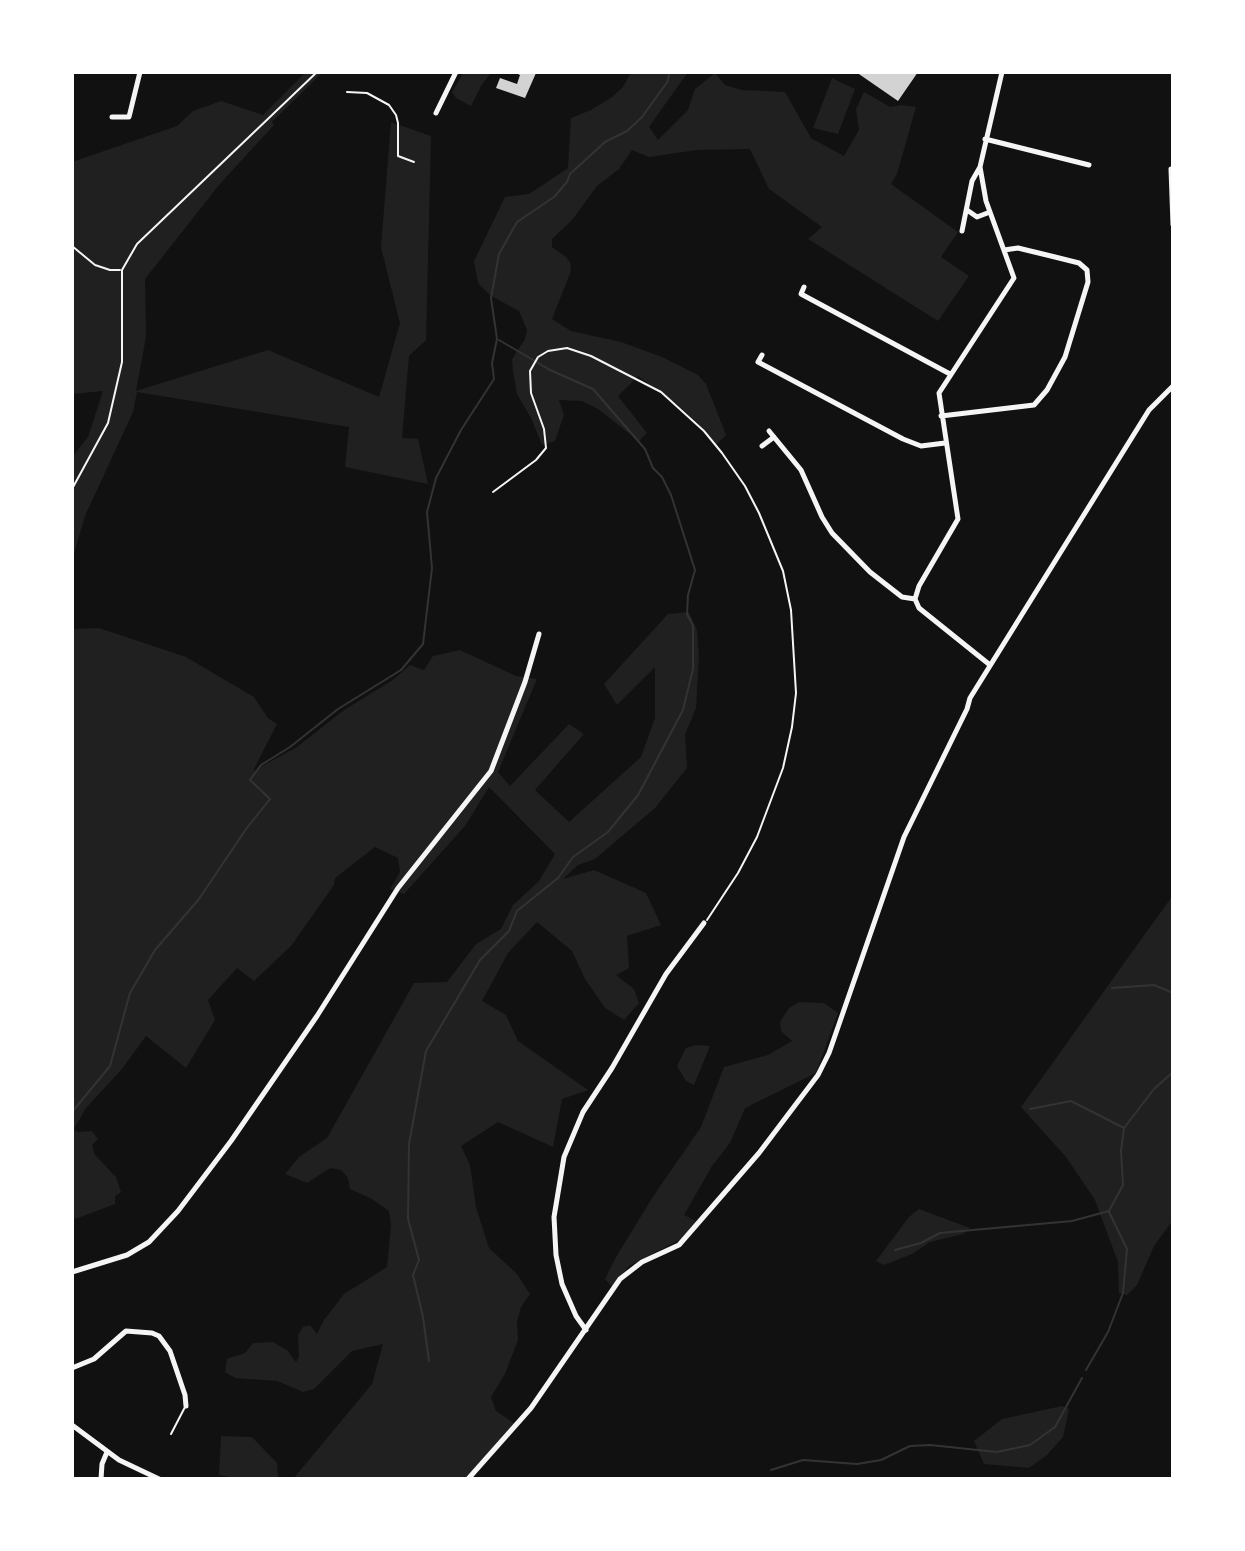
<!DOCTYPE html>
<style>
body{margin:0}
#map{position:relative;width:1245px;height:1551px;overflow:hidden;background:#111;font-family:Figtree,sans-serif}
canvas{display:block}
.frame{position:absolute;inset:0;border:74px solid #fff;pointer-events:none}
</style>
<div id="map">
<canvas width="1245" height="1551"></canvas>
<div class="frame"></div>
</div>
<script>
const ctx = document.querySelector('canvas').getContext('2d');
ctx.lineJoin = 'round';
function paint(path, color) { ctx.fillStyle = color; ctx.fill(path, 'evenodd'); }
const poly = rows => new Path2D(rows.map(r => 'M' + r).join(''));
function stroke(path, color, width, dash) { ctx.strokeStyle = color; ctx.lineWidth = width; ctx.lineCap = dash ? 'butt' : 'round'; ctx.setLineDash(dash || []); ctx.stroke(path); }
const green = poly([
 [306,72,323,72,272,122,274,125,219,185,145,279,146,337,136,391,268,350,379,397,400,323,381,247,391,122,431,136,426,340,409,356,402,438,418,439,428,484,345,467,349,427,137,392,133,412,85,516,72,560,72,457,88,437,103,391,72,394,72,162,177,126,193,111,221,101,263,115],
 [464,72,492,72,482,84,471,106,456,98,452,92],
 [631,72,688,72,649,127,658,140,688,110,695,89,715,73,725,85,742,90,785,92,811,138,844,156,859,130,856,109,864,92,890,107,901,105,916,107,897,174,891,184,958,232,941,257,969,276,938,321,808,239,822,227,769,189,750,149,697,150,649,157,632,150,619,169,597,186,572,220,552,239,552,247,566,257,570,262,571,271,552,319,571,331,621,342,662,357,698,375,706,384,726,435,716,445,707,432,679,406,638,376,618,396,647,433,639,441,598,409,582,401,559,400,564,415,555,441,542,445,531,418,517,394,513,371,512,359,525,339,527,330,519,311,491,296,478,283,474,261,505,197,529,194,568,168,571,118,591,110,612,97,623,87],
 [832,78,855,89,838,134,813,128],
 [689,612,697,630,699,656,696,708,685,735,687,768,655,808,595,859,578,865,563,879,594,870,646,893,661,925,627,936,629,968,616,975,634,989,639,1003,624,1020,605,1008,585,979,572,951,537,922,508,953,482,1001,506,1015,518,1041,588,1090,562,1099,553,1147,498,1122,461,1146,470,1165,476,1207,489,1248,517,1274,530,1294,521,1307,517,1321,518,1340,505,1374,491,1397,496,1411,514,1423,465,1479,293,1479,372,1384,383,1344,352,1351,314,1389,303,1392,277,1381,235,1378,225,1372,227,1359,245,1353,253,1343,273,1342,287,1350,296,1362,299,1357,298,1335,303,1327,310,1325,317,1334,324,1320,344,1294,387,1267,391,1225,389,1211,372,1199,350,1189,348,1178,341,1170,330,1168,307,1183,285,1174,299,1157,327,1138,414,983,447,982,476,944,501,929,513,905,539,881,555,854,489,787,465,826,404,894,390,889,400,872,398,858,375,847,335,878,334,885,291,946,254,981,237,968,208,1000,215,1020,186,1068,146,1036,122,1069,86,1108,74,1129,78,1132,92,1131,98,1139,92,1145,95,1155,116,1177,121,1192,115,1196,115,1204,75,1219,72,1212,72,629,99,628,186,657,254,697,268,718,277,724,253,771,297,747,344,710,393,680,410,665,424,670,433,656,460,650,516,676,537,679,498,772,510,786,569,724,584,734,535,790,569,822,641,757,655,718,655,667,617,705,604,684,668,614],
 [1173,895,1173,1220,1154,1246,1137,1285,1127,1295,1119,1293,1118,1262,1095,1200,1066,1157,1021,1107],
 [799,1002,824,1003,838,1013,816,1073,745,1108,730,1143,712,1166,684,1215,696,1221,681,1239,629,1266,612,1287,605,1279,616,1257,654,1195,701,1127,724,1067,768,1055,792,1041,781,1031,780,1022,789,1008],
 [696,1045,710,1046,694,1085,686,1081,677,1066,686,1048],
 [919,1209,970,1228,963,1234,930,1242,912,1254,884,1265,876,1261,909,1217],
 [1062,1406,1069,1409,1063,1437,1047,1455,1029,1468,984,1464,974,1441,1002,1419],
 [221,1436,252,1437,277,1463,278,1479,242,1479,219,1475]
]);
const stream = poly([
 [1112,988,1154,985,1173,993],
 [1030,1109,1071,1101,1124,1128],
 [72,1112,110,1066,130,993,155,950,199,899,246,829,270,799,250,780,261,765,290,747,338,709,401,670,423,644,432,568,427,512,436,478,461,430,494,379,492,363,497,339,491,298,499,254,517,222,554,197,567,182,570,174,605,142,627,131,642,117,668,81,669,72],
 [895,1250,921,1243,940,1233,1072,1221,1109,1211,1123,1185,1121,1151,1124,1128,1154,1089,1173,1072],
 [429,1361,423,1317,413,1275,419,1260,408,1219,409,1144,426,1051,480,960,509,931,517,911,558,878,573,857,608,832,638,795,683,710,693,669,693,626,687,614,688,595,695,570,671,495,662,477,653,468,645,449,593,389,550,370,499,340],
 [1086,1370,1108,1332,1123,1293,1127,1249,1109,1212],
 [771,1470,803,1460,857,1464,881,1460,910,1446,930,1445,997,1452,1030,1445,1055,1427,1082,1378]
]);
const building = poly([
 [514,72,536,73,525,98,496,88,500,78,517,84,520,75],
 [856,72,918,72,898,101]
]);
const path = poly([
 [72,246,95,265,110,270,120,270],
 [72,489,108,423,122,362,122,270,137,244,317,72],
 [493,492,536,460,546,448,544,429,531,393,530,371,538,357,548,351,567,348,591,356,661,392,704,431,722,453,745,486,759,513,783,571,791,610,796,693,792,727,783,768,757,837,738,873,707,920]
]);
const service = poly([
 [347,92,367,93,389,105,396,115,398,123,398,156,414,162],
 [171,1434,185,1407]
]);
const minor = poly([
 [436,113,456,72],
 [112,117,129,117,140,72],
 [985,139,1089,165],
 [1171,169,1173,225],
 [967,210,977,217,990,212],
 [962,231,972,181,980,167],
 [804,287,801,294,950,374],
 [762,355,758,362,903,439,921,446,945,443],
 [941,416,1034,405,1047,390,1065,357,1088,282,1087,270,1079,263,1055,257,1018,248,1004,250],
 [769,431,801,470,822,517,832,533,870,572,902,597,915,599],
 [762,446,774,437],
 [990,665,919,608,915,599,919,586,958,519,939,393,1014,278,986,201,980,167,1002,72],
 [72,1272,127,1255,149,1242,178,1211,231,1141,317,1016,398,888,491,771,525,682,539,634],
 [586,1330,576,1316,562,1284,556,1255,554,1217,564,1157,583,1112,612,1068,666,974,704,923],
 [72,1368,94,1359,126,1331,152,1333,159,1336,170,1351,185,1395,186,1406],
 [72,1425,119,1460,159,1479],
 [101,1479,102,1464,107,1452],
 [468,1479,531,1408,620,1279,642,1262,679,1245,759,1153,818,1075,829,1053,904,837,967,709,970,698,1149,410,1173,386]
]);
paint(green, '#202020');
stroke(stream, '#333', 2);
paint(building, '#d3d3d3');
stroke(path, '#f5f5f5', 2);
stroke(service, '#f5f5f5', 2);
stroke(minor, '#f5f5f5', 5);
</script>
